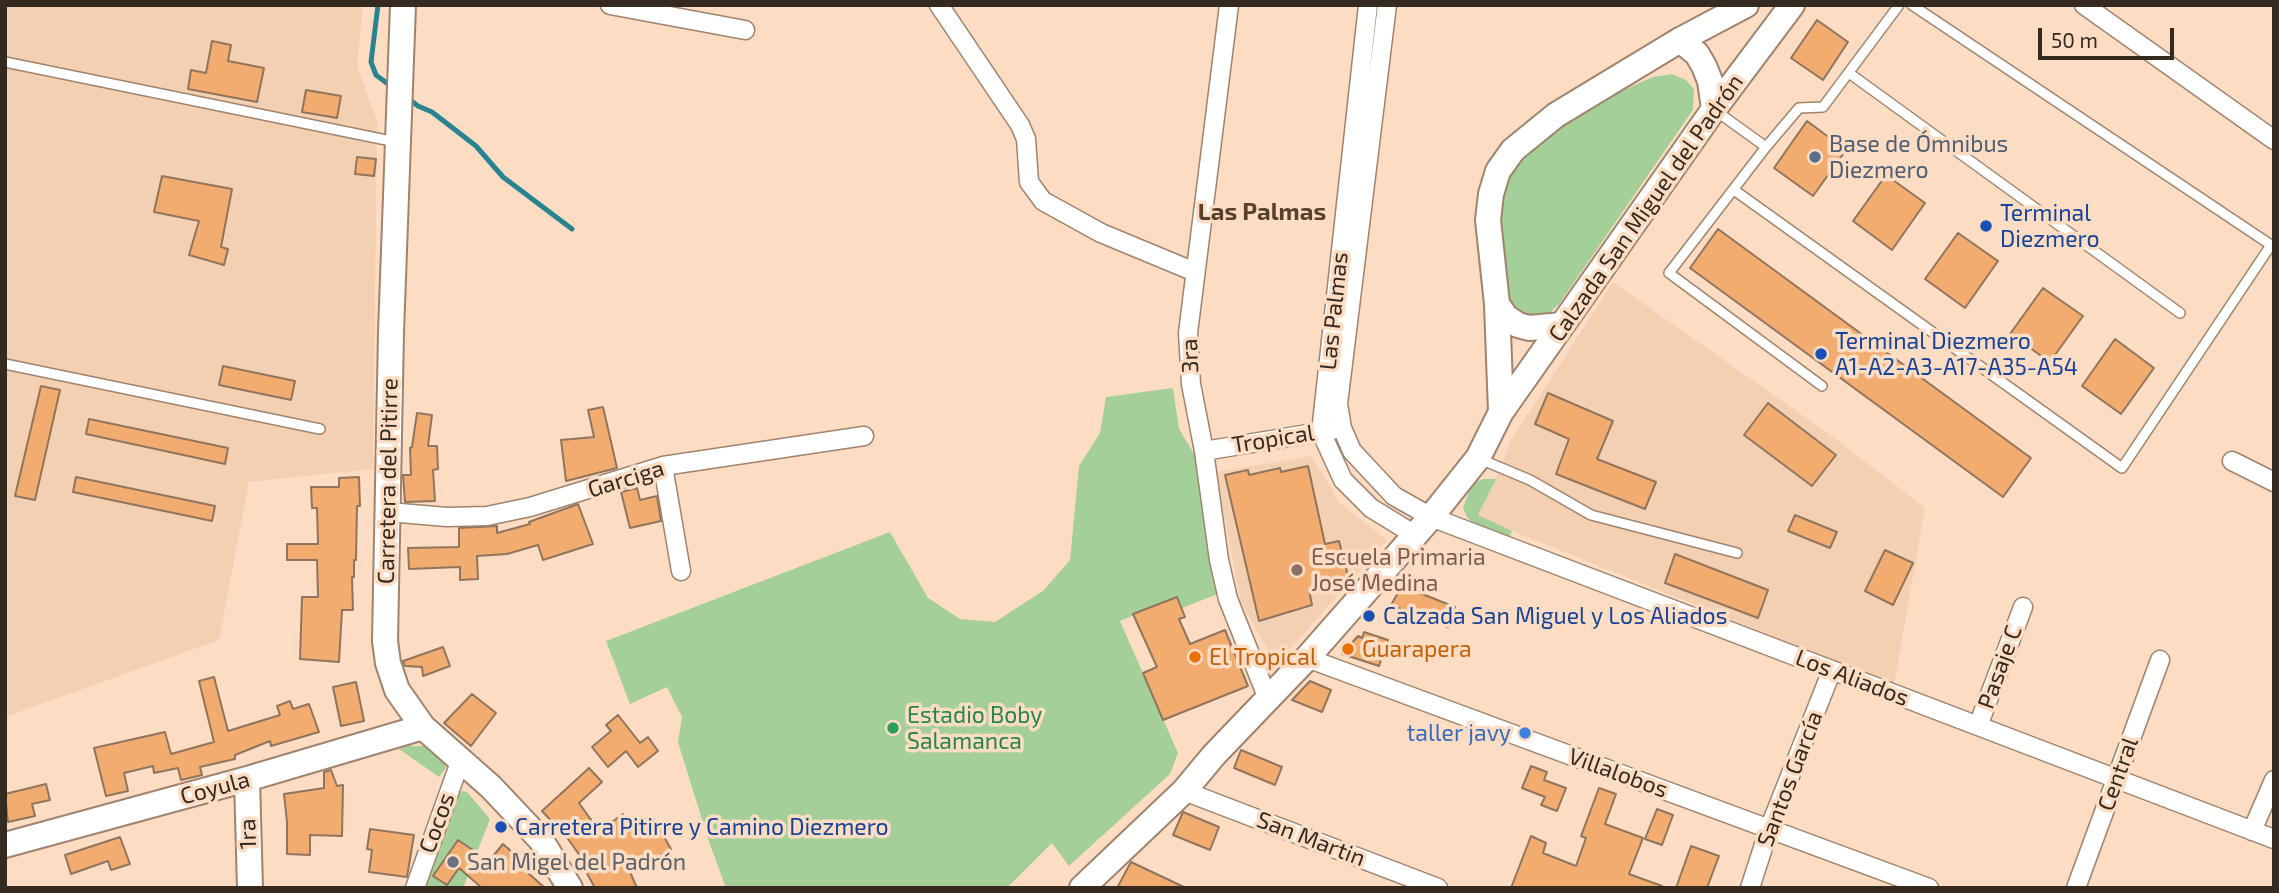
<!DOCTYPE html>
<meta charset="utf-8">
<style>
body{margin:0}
#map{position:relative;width:2279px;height:893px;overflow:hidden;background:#fcddc4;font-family:"Exo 2",sans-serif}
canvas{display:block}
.frame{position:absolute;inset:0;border:7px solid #352a20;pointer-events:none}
.scale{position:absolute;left:2038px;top:28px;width:136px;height:32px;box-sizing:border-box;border:4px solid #352a20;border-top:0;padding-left:9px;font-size:21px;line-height:24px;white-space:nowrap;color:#352a20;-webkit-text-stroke:5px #fcddc4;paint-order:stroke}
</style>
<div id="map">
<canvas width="2279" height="893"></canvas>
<div class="frame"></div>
<div class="scale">50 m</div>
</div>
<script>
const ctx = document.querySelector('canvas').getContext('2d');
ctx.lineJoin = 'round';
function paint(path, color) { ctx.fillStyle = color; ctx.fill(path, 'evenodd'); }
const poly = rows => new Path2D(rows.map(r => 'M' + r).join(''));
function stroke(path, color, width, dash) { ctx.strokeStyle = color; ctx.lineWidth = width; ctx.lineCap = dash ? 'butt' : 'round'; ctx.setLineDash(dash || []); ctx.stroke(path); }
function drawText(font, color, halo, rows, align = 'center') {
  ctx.font = font + ' "Exo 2",sans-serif'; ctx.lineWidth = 7; ctx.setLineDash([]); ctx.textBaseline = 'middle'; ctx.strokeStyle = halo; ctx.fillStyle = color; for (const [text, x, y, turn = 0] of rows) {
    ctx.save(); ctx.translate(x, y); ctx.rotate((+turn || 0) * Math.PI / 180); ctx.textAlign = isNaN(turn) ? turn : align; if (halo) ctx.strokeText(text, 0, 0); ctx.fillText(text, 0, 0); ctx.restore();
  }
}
const built = poly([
 [5,5,363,5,357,66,377,121,373,469,249,482,219,640,5,717],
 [1613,282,1832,436,1925,508,1894,685,1512,531,1478,515,1496,479,1511,440],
 [1312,456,1339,502,1387,540,1276,665,1240,600,1216,472]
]);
const green = poly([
 [1672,74,1686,80,1694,89,1693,110,1559,304,1546,316,1529,319,1518,314,1509,303,1497,221,1502,189,1520,157,1583,108,1653,77],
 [1173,388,1179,429,1197,459,1218,594,1182,608,1177,597,1120,621,1178,753,1170,774,1069,866,1052,843,1007,888,726,888,708,839,678,742,682,717,667,687,630,704,606,641,890,532,928,598,960,619,995,622,1043,591,1070,560,1079,466,1100,433,1106,397],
 [1483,479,1496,479,1478,515,1512,531,1508,541,1474,524,1467,517,1463,508,1472,484],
 [409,746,427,746,445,762,446,768,439,777,399,749],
 [462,791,467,792,490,819,463,888,424,888,457,795]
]);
const stream = poly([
 [378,5,371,62,376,75,392,87],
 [406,97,418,106,432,112,476,146,503,177,572,229]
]);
const building = poly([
 [1817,20,1848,42,1823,80,1791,58,1817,20],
 [212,41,231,45,228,61,264,68,257,102,188,89,191,70,206,73,212,41],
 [306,90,341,96,337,118,302,112,306,90],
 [1807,121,1846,150,1813,196,1774,168,1807,121],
 [357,157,376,159,374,176,355,174,357,157],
 [1886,175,1925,203,1892,250,1853,221,1886,175],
 [162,176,232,189,221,247,228,249,224,265,189,255,199,221,154,212,162,176],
 [1718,229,2031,458,2003,497,1690,268,1718,229],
 [1958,233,1998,261,1965,308,1925,279,1958,233],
 [2043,288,2083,316,2050,362,2010,334,2043,288],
 [2115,339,2154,368,2121,414,2082,386,2115,339],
 [223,366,295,381,291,400,219,385,223,366],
 [41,386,60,390,35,500,15,496,41,386],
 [1548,393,1613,421,1597,459,1656,482,1645,509,1556,474,1569,439,1535,424,1548,393],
 [1768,403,1836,455,1812,486,1744,435,1768,403],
 [603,407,617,468,566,481,561,440,594,437,588,410,603,407],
 [417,413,432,415,428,446,437,446,438,469,433,470,435,501,405,502,403,475,411,475,410,448,412,447,417,413],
 [89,419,228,448,225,464,86,434,89,419],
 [1308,466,1325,544,1339,541,1349,580,1309,590,1312,605,1259,621,1225,475,1248,470,1249,475,1280,468,1281,472,1308,466],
 [76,477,215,506,212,521,73,492,76,477],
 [359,477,360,506,357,506,356,560,354,560,354,577,352,577,353,610,342,610,339,662,300,659,302,597,318,597,317,560,287,560,287,544,318,544,317,508,312,508,311,487,339,487,339,478,359,477],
 [637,488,640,500,657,496,661,521,630,528,621,492,637,488],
 [578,504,593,544,543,560,538,545,507,554,477,556,478,579,460,580,460,567,409,569,408,548,459,547,459,528,497,526,497,533,530,524,529,522,578,504],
 [1795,515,1837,532,1830,548,1788,531,1795,515],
 [1885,550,1913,563,1893,605,1865,591,1885,550],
 [1675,554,1768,590,1758,618,1665,583,1675,554],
 [1402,586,1455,607,1448,627,1391,605,1402,586],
 [1177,597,1185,617,1179,619,1190,644,1225,630,1248,686,1163,720,1143,673,1157,667,1133,614,1177,597],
 [1364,632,1388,640,1379,666,1342,654,1358,636,1362,638,1364,632],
 [443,647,450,666,423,676,422,667,405,666,403,661,443,647],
 [214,677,228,731,280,715,277,706,290,701,293,709,309,704,319,732,271,746,270,741,235,755,235,759,200,767,202,775,181,780,178,768,154,773,153,766,124,773,128,791,106,796,94,748,165,732,171,754,214,742,199,681,214,677],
 [1310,681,1331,690,1322,712,1292,700,1310,681],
 [356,682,364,721,341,726,333,687,356,682],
 [472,694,496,713,471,746,444,723,472,694],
 [618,715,640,743,648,737,658,751,638,767,626,751,608,767,592,747,611,731,606,725,618,715],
 [1241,750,1282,767,1275,785,1234,768,1241,750],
 [1531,766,1547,772,1544,780,1566,788,1557,811,1541,805,1545,797,1522,788,1531,766],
 [589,768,602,782,579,803,599,831,623,814,634,830,654,819,671,849,630,872,637,888,595,888,584,868,587,866,557,823,555,825,542,811,589,768],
 [331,770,337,786,343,785,342,836,310,835,310,855,287,854,287,822,284,794,324,788,324,772,331,770],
 [46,784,50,800,32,804,35,816,8,822,5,794,46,784],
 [1599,788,1616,794,1605,824,1643,838,1629,874,1662,886,1662,888,1511,888,1531,836,1546,843,1543,853,1576,866,1586,838,1581,836,1599,788],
 [1657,809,1673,815,1662,845,1645,839,1657,809],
 [1183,812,1219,827,1210,850,1173,835,1183,812],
 [370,829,414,835,407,877,369,872,372,850,367,849,370,829],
 [120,837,130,864,111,870,108,861,71,874,65,855,120,837],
 [458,840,489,861,503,844,521,860,518,864,545,888,482,888,459,868,447,885,433,876,458,840],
 [1691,846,1719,856,1707,888,1676,888,1691,846],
 [1131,862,1186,888,1117,888,1131,862]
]);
const lane = poly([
 [5,62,396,142],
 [1849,73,2180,313],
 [1716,111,1766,147],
 [1734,190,2122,468,2271,245,1912,5],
 [5,364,320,429],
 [1822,386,1669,273,1766,147,1799,108,1823,107,1899,5],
 [1480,459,1530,480,1591,515,1737,553]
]);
const street = poly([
 [610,5,745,30],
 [939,5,1020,125,1026,139,1029,182,1043,201,1101,233,1195,272],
 [1229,5,1188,333,1191,384,1204,451,1219,560,1228,599,1268,699],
 [1368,5,1321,432,1343,480,1371,508,1415,535],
 [1387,5,1338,404,1342,428,1352,451,1394,496,1431,517,2274,839],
 [2084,5,2274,140],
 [1204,451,1332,430],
 [2232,461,2274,482],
 [663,466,681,571],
 [388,512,447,517,487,516,530,507,663,466,864,436],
 [1307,658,1929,888],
 [1978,726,2023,607],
 [1184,791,1438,888],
 [2252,831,2274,780],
 [415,888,461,759],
 [1750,888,1769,829,1832,670],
 [2076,888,2160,660]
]);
const secondary = poly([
 [403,5,391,332,385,641,388,663,397,690,423,727,491,787,541,840,570,888],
 [1680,40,1697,54,1704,66,1710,81,1714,109],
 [1497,304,1506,317,1518,325,1529,328,1562,325],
 [1501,412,1497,304,1488,220,1491,194,1498,171,1513,150,1556,115,1680,40,1746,5],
 [247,779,250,888],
 [5,845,247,779,423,727],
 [1082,888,1184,791,1214,755,1307,658,1431,517,1478,458,1501,412,1714,109,1792,5]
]);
const markers = [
 [1815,157,7,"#5c6f8a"],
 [1986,226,7,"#1a4fb4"],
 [1821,354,7,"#1a4fb4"],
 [1297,570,7,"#8d6e63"],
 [1369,616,7,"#1a4fb4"],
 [1348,649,7,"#e8710a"],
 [1195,657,7,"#e8710a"],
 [893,728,7,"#2e9e5b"],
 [1525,733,7,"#3f7fe0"],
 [501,827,7,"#1a4fb4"],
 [453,862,7,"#6b7280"]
];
const serviceNames = [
 ["Base de Ómnibus",1829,144],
 ["Diezmero",1829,170]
];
const streetNames = [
 ["Calzada San Miguel del Padrón",1646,208,-55],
 ["Las Palmas",1334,311,-84],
 ["3ra",1190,356,-92],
 ["Tropical",1273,439,-9],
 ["Garciga",626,479,-17],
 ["Carretera del Pitirre",388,481,-89],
 ["Pasaje C",2000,667,-70],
 ["Los Aliados",1852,678,21],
 ["Villalobos",1618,773,20],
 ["Central",2118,774,-70],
 ["Santos García",1790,779,-69],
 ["Coyula",215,788,-15],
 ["Cocos",437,823,-70],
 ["1ra",248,834,-91],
 ["San Martin",1311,839,21]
];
const transitNames = [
 ["Terminal",2000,213],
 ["Diezmero",2000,239],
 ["Terminal Diezmero",1835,341],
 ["A1-A2-A3-A17-A35-A54",1835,367],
 ["Calzada San Miguel y Los Aliados",1383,616],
 ["Carretera Pitirre y Camino Diezmero",515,827]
];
const educationNames = [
 ["Escuela Primaria",1311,557],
 ["José Medina",1311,583]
];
const foodNames = [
 ["Guarapera",1362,649],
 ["El Tropical",1209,657]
];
const leisureNames = [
 ["Estadio Boby",907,715],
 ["Salamanca",907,741]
];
const shopNames = [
 ["taller javy",1511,733]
];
const worshipNames = [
 ["San Migel del Padrón",467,862]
];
const neighbourhoodNames = [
 ["Las Palmas",1262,212]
];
paint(built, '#f4d0b2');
paint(green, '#a4cf98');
stroke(stream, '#288491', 5);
paint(building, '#f2ac6f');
stroke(building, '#90755e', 2);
stroke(lane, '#9f836c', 12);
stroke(street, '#9f836c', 21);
stroke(secondary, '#9f836c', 28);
stroke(lane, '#fff', 9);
stroke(street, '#fff', 18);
stroke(secondary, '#fff', 24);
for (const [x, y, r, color] of markers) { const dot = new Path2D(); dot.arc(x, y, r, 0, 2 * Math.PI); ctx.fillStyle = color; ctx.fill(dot); stroke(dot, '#fcddc4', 2.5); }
drawText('23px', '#4e5e75', '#fcddc4', serviceNames, 'left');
drawText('23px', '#352a20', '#fcddc4', streetNames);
drawText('23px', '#164399', '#fcddc4', transitNames, 'left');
drawText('23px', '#785e54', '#fcddc4', educationNames, 'left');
drawText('23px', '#c56008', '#fcddc4', foodNames, 'left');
drawText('23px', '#27864d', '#fcddc4', leisureNames, 'left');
drawText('23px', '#366cbe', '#fcddc4', shopNames, 'right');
drawText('23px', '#5b616d', '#fcddc4', worshipNames, 'left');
drawText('bold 24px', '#59412c', '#fcddc4', neighbourhoodNames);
</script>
